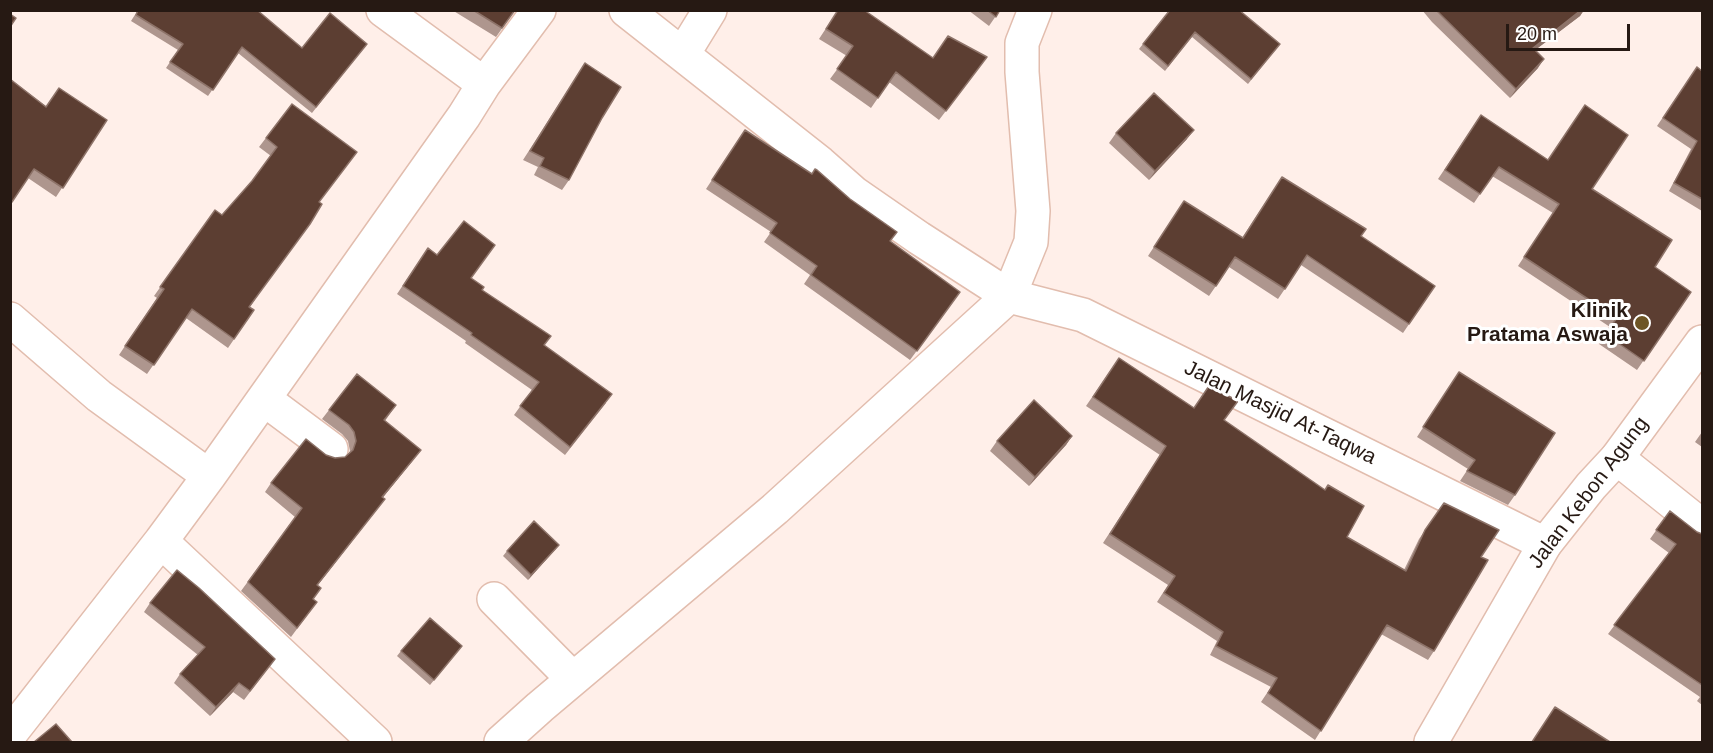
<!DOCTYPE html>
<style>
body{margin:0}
#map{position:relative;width:1713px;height:753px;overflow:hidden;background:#ffefe9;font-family:Arial,sans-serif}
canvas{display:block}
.frame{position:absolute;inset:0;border:12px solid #261913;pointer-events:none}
.scale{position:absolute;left:1506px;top:24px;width:124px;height:27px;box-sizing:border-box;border:3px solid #261913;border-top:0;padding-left:8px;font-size:18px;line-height:21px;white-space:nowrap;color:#261913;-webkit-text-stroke:4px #fff;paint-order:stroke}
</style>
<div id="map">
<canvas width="1713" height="753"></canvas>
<div class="frame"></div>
<div class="scale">20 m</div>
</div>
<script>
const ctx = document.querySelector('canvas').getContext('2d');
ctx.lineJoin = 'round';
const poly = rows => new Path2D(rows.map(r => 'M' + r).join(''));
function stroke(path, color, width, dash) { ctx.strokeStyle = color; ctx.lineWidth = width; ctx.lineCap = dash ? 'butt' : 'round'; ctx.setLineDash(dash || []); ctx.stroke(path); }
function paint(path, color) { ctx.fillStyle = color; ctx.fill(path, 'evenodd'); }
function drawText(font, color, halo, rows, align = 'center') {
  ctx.font = font + ' Arial,sans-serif'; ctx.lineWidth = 6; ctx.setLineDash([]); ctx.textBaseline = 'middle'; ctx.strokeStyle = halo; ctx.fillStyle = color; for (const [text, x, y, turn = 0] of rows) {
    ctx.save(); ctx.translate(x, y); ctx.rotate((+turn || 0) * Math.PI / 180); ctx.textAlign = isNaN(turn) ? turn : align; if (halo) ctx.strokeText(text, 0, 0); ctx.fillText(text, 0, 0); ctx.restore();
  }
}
const minor = poly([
 [383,10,484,84],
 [626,10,820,163,854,193,919,238,1009,296,1083,315,1545,544],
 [683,54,710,10],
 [10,319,99,396,209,476,464,116,484,84,539,10],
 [264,399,331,449],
 [1617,458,1702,526],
 [161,541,375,742],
 [494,599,573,679],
 [10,734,161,541,209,476],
 [501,742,540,707,775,509,1009,296,1031,242,1033,211,1022,72,1022,43,1035,10]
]);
const major = poly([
 [1431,742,1545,544,1591,486,1617,458,1702,342]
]);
const wall = poly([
 [138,10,257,10,302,48,367,44,312,113,238,53,208,96,166,68,178,50,131,21],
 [452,10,515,10,496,37],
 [838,10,933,58,987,57,939,120,889,82,871,108,830,79,847,56,819,39],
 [968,10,1000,10,989,26],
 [1170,10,1280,44,1248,84,1192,37,1165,71,1139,49],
 [1422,10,1584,10,1580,16,1535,50,1538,68,1510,98,1432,22],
 [585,63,602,118,569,180,562,190,534,175,538,167,523,160],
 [1697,67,1702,71,1702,211,1669,191,1691,149,1657,126],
 [10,79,46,106,107,120,56,197,28,178,10,204],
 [292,104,320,202,250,307,254,310,228,348,186,318,147,374,119,355,157,298,154,296,215,210,222,215,252,181,271,156,259,147],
 [1481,115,1592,189,1655,267,1691,292,1637,370,1599,344,1610,327,1518,266,1553,213,1492,176,1474,203,1438,179],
 [745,130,890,242,960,292,910,360,804,284,810,275,764,242,771,232,706,189],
 [1116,133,1187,139,1149,180,1109,143],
 [1282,177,1361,236,1435,286,1403,333,1301,265,1278,299,1229,267,1209,296,1148,256,1184,201,1242,238],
 [428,248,471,278,482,290,606,403,565,455,514,415,532,390,465,343,466,341,397,294],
 [1119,358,1194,408,1224,420,1347,537,1404,570,1419,539,1444,503,1481,557,1434,651,1428,660,1381,634,1315,740,1261,702,1271,687,1210,655,1217,641,1157,602,1168,585,1103,543,1160,455,1086,406],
 [1459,372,1515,495,1508,505,1460,481,1468,469,1417,437],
 [396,405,385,421,414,459,383,497,378,508,317,586,313,599,317,602,291,637,241,591,295,517,265,492,271,483,326,455,335,458,345,457,348,454,350,451,348,441,342,434,322,419,329,410],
 [1702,432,1702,447,1695,442],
 [1072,436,1066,445,1029,486,990,451,997,441],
 [1670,511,1697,532,1702,534,1702,705,1697,701,1700,697,1608,634,1669,553,1650,539],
 [559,545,528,580,503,556,507,551],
 [150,603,275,659,244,700,233,692,210,716,174,683,180,674,198,655,144,612],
 [401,651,458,651,430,685,397,656]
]);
const shadedWall = poly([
 [1581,10,1584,10,1580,16,1526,57,1533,48],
 [1544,59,1538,68,1510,98,1516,89],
 [1194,130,1187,139,1149,180,1155,171],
 [1072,436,1066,445,1029,486,1035,477],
 [421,450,414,459,376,506,382,497],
 [385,499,378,508,310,595,317,585],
 [559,545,555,550,528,580,531,575],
 [239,683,233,692,210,716,216,707]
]);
const building = poly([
 [138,10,257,10,302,48,330,13,367,44,316,107,242,47,213,90,170,62,183,44,136,15,138,10],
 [473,10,515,10,502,28,473,10],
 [838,10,864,10,933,58,948,36,987,57,946,111,896,72,878,98,837,69,853,46,826,29,838,10],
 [987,10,1000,10,996,17,987,10],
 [1170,10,1239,10,1280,44,1251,79,1195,32,1168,66,1143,44,1170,10],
 [1436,10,1581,10,1533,48,1544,59,1516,89,1436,10],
 [10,14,16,18,10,27,10,14],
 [585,63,621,87,602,118,569,180,540,166,544,158,530,151,585,63],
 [1697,67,1702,71,1702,199,1674,183,1697,141,1663,118,1697,67],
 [10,79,46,107,59,88,107,120,63,188,34,169,12,202,10,201,10,79],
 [1154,93,1194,130,1155,171,1116,133,1154,93],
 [292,104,357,152,319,202,322,204,310,224,249,307,254,310,234,339,192,309,154,365,125,346,164,289,160,287,215,210,222,215,252,181,277,147,266,138,292,104],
 [1585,105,1628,135,1592,189,1672,240,1655,267,1691,292,1644,361,1605,334,1617,318,1524,257,1559,204,1499,167,1480,194,1445,170,1481,115,1548,160,1585,105],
 [745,130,812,174,815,169,817,170,850,199,897,232,890,241,960,292,917,351,811,275,817,266,770,233,777,223,712,180,745,130],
 [1282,177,1366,229,1361,236,1435,286,1409,324,1307,255,1285,289,1235,257,1216,286,1154,247,1184,201,1243,238,1282,177],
 [464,221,495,245,471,278,484,287,482,290,551,336,544,345,612,394,570,447,520,406,539,382,471,335,472,333,403,286,428,248,437,255,464,221],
 [1119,358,1194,408,1209,386,1238,401,1224,420,1325,490,1328,485,1364,506,1347,537,1406,571,1425,530,1444,503,1499,530,1481,557,1488,560,1434,651,1387,625,1321,731,1268,693,1277,678,1216,646,1223,632,1164,593,1175,576,1110,534,1166,446,1093,397,1119,358],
 [1459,372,1555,433,1515,495,1467,471,1475,460,1423,427,1459,372],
 [357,374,396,405,384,420,421,450,382,497,385,499,317,585,321,588,313,599,317,602,297,628,248,582,302,508,271,483,306,439,326,455,335,458,345,457,353,450,356,441,354,432,349,425,329,410,357,374],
 [1034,400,1072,436,1035,477,997,441,1034,400],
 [1670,511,1697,532,1702,534,1702,685,1614,625,1676,544,1656,530,1670,511],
 [534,521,559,545,531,575,507,551,534,521],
 [177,570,199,588,275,659,250,691,239,683,216,707,180,674,205,647,150,603,177,570],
 [430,618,462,646,434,680,401,651,430,618],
 [1555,707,1610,742,1532,742,1555,707],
 [56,724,72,742,34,742,56,724]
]);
const markers = [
 [1642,323,8,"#6d5525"]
];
const poiNames = [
 ["Klinik",1628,311],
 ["Pratama Aswaja",1628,335]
];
const streetNames = [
 ["Jalan Masjid At-Taqwa",1280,413,26],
 ["Jalan Kebon Agung",1589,493,-53]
];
stroke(minor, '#e2bdae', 36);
stroke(major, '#e2bdae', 36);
stroke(minor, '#fff', 33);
stroke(major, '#fff', 33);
paint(wall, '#ae968e');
paint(shadedWall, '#8d7369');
paint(building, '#5c3e32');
stroke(building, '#8d7369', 1.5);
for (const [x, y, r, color] of markers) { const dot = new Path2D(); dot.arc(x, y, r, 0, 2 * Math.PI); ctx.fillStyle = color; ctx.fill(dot); stroke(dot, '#fff', 2); }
drawText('bold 21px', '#261913', '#fff', poiNames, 'right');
drawText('21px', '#261913', '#fff', streetNames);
</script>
